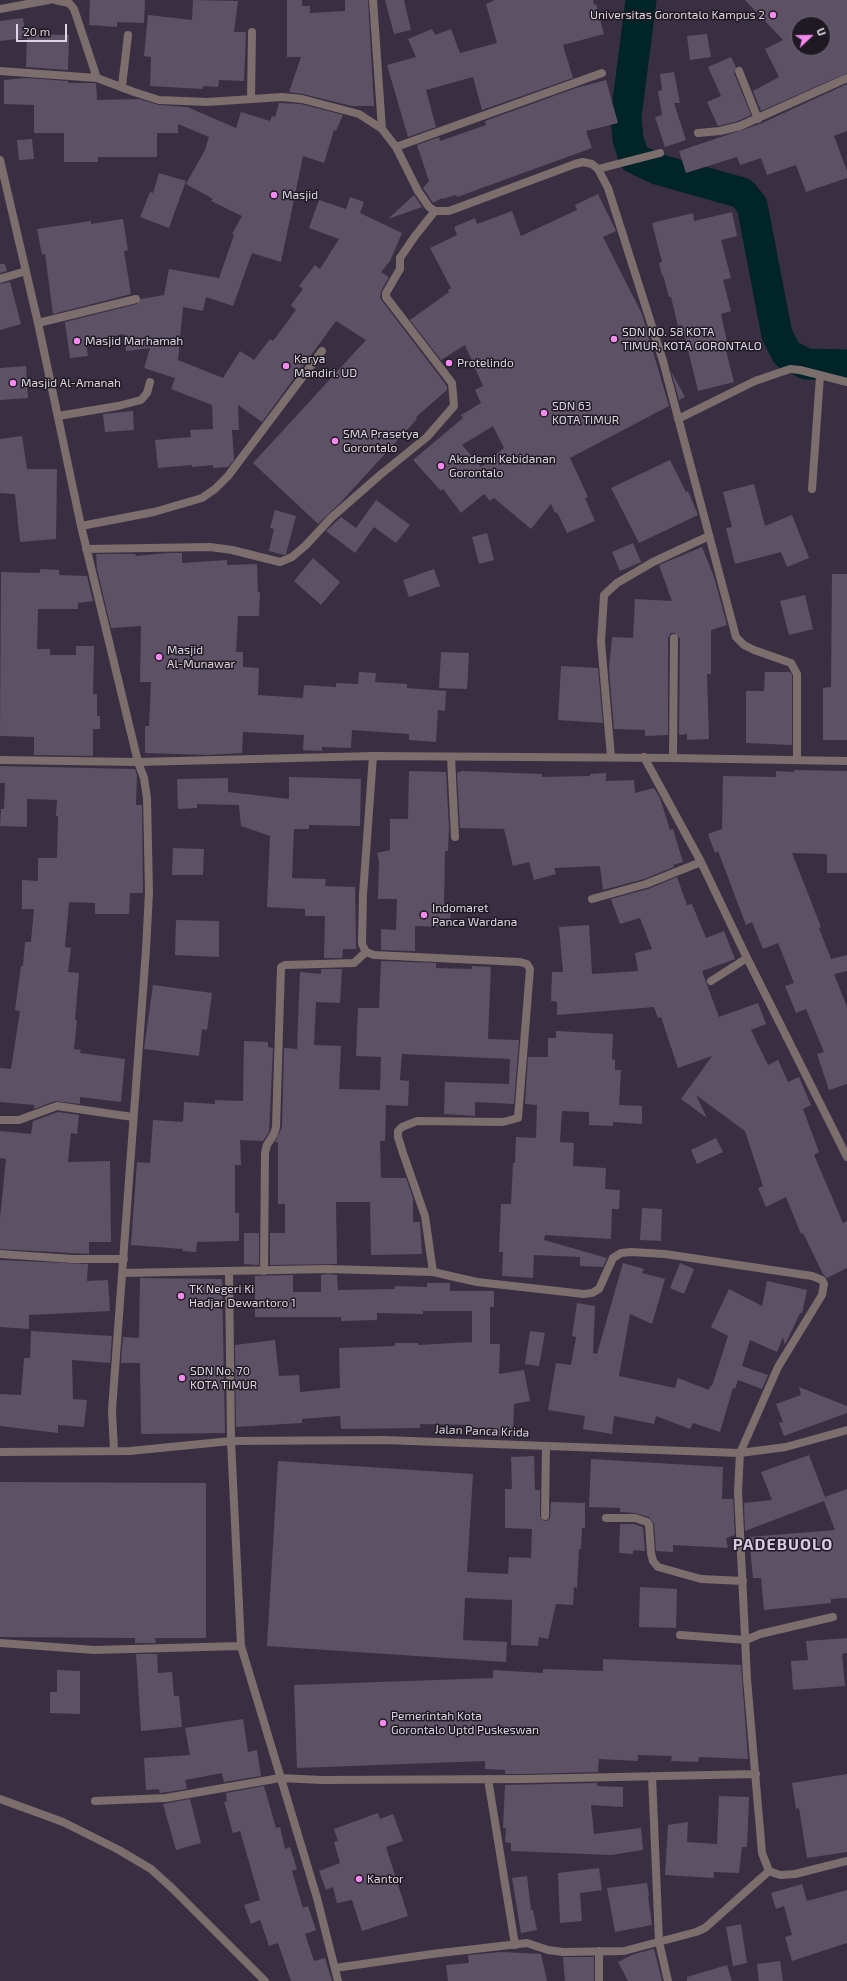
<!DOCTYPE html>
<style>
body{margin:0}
#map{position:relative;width:847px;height:1981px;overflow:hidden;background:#3a2f42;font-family:"Exo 2",sans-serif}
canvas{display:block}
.north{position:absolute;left:791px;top:16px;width:40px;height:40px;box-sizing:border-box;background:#1e1922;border:1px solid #6a656f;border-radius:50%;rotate:68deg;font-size:11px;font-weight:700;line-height:16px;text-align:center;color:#ddd6e2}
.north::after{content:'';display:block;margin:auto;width:14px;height:18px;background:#f589ef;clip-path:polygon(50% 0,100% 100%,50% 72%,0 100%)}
.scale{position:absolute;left:16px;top:24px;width:51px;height:18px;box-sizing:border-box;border:2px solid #ddd6e2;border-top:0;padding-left:5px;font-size:12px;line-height:14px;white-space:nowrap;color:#ddd6e2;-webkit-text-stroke:3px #1e1922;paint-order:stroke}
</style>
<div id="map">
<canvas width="847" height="1981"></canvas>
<div class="north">U</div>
<div class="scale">20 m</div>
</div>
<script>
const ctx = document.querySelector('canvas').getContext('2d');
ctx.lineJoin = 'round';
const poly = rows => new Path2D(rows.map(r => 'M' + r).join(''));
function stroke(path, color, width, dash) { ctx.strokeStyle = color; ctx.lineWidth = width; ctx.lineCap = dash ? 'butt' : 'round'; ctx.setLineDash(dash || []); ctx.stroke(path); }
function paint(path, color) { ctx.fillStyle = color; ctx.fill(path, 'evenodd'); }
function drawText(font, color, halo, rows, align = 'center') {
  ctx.font = font + ' "Exo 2",sans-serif'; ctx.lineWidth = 3; ctx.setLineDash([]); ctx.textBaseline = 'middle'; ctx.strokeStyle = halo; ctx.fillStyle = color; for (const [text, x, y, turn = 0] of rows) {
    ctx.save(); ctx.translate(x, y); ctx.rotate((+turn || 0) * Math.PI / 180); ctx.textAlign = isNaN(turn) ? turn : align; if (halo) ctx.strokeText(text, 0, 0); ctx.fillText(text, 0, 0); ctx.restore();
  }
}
const river = poly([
 [641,0,626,117,628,139,634,158,657,169,742,193,752,205,777,335,787,354,806,364,847,365]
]);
const building = poly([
 [90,0,145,0,144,23,117,22,117,27,89,25],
 [193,0,238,1,234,32,246,32,244,81,219,80,218,87,203,86,203,89,150,86,151,57,144,56,148,15,192,20],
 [287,0,302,0,302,6,310,6,310,13,345,11,345,0,368,0,374,106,352,106,303,94,289,92,301,57,287,57],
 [385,0,404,0,411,30,394,34],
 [495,0,593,0,594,5,596,4,604,34,563,45,573,78,482,110,473,77,426,90,436,127,408,137,387,65,416,57,408,39,432,29,435,35,451,29,460,53,497,43,486,4],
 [745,0,847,0,847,73,761,111,753,91,779,77,765,49,783,40],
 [799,24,823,24,823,48,799,48],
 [23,18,26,38,0,41,0,21],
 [27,34,69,35,68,70,26,67],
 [707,34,711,57,690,60,687,36],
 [731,57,736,67,734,73,751,115,738,121,718,126,707,102,721,96,708,67],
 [674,72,680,103,674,103,686,140,665,147,655,117,662,115,658,91,662,90,660,74],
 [26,78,68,81,68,83,96,83,97,100,139,99,159,105,187,107,236,128,241,112,270,121,272,116,275,117,279,103,301,104,343,115,336,131,334,130,324,163,303,156,281,262,252,253,233,306,206,297,203,311,183,307,178,360,223,378,240,351,254,360,270,339,273,341,296,310,291,305,303,289,299,286,315,265,320,269,339,239,309,228,319,200,346,209,350,197,364,202,360,213,402,233,390,261,381,272,389,277,381,291,380,298,437,373,447,386,447,390,416,417,417,419,340,503,318,524,253,463,366,340,336,321,262,422,238,405,239,430,232,430,234,460,228,467,213,468,213,465,192,467,192,465,158,468,155,440,191,437,190,430,213,429,212,405,171,389,175,378,144,368,150,348,126,351,124,334,86,342,88,356,70,358,65,322,137,304,141,299,164,295,169,269,219,278,234,235,232,234,242,216,211,201,213,199,186,184,205,150,209,137,178,124,178,133,157,133,157,157,98,157,98,162,64,162,64,133,34,133,34,105,4,104,4,80],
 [606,80,618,123,586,131,592,148,457,197,456,195,442,199,442,198,433,203,423,188,429,181,417,145,439,137,440,141,486,125,485,121,576,88],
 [847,84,847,131,834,136,847,171,847,178,806,192,796,165,767,175,761,158,740,165,737,157,686,173,679,151,760,124],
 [32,139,34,159,19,160,17,140],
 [159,173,186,181,169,228,140,217,150,192,153,193],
 [598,194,616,231,603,237,642,314,669,406,570,458,588,497,585,498,595,521,567,533,557,512,555,513,551,504,531,529,494,498,490,501,484,494,461,513,443,489,441,491,413,460,463,418,461,415,481,403,475,390,483,386,465,345,441,360,410,320,449,292,448,290,451,288,430,248,457,235,454,227,475,218,477,224,512,211,521,236,577,210,575,205],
 [493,426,504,448,481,467,462,445],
 [414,195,422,207,388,219],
 [732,212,737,236,721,240,731,278,723,280,731,311,721,314,727,342,724,343,734,382,698,391,682,325,678,326,671,297,669,297,663,275,662,276,659,263,662,262,652,223,693,213,694,221],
 [123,219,128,250,124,251,131,294,53,314,45,254,42,255,37,229,91,221,91,224],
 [0,264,5,264,7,271,0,273],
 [10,282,21,324,0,330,0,284],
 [26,366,28,398,0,400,0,368],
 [671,371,685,397,679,400],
 [133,411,134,430,105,432,103,414],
 [22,436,27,469,57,469,56,539,20,542,15,494,0,493,0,439],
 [670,460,686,492,688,491,698,515,639,543,611,488],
 [754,484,765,526,792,515,809,558,787,567,781,552,735,564,726,528,732,527,723,492],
 [376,500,410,525,396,543,374,527,355,553,326,531,341,517,356,528],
 [275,510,296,516,286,554,284,555,269,551,274,529,270,528],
 [487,533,494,560,479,564,472,537],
 [633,543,641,562,620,571,612,552],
 [702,547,714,577,727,625,711,630,711,674,707,674,709,739,687,740,687,734,679,735,680,638,674,633,671,633,668,638,668,735,645,736,645,730,614,729,609,669,612,637,633,638,635,599,672,601,659,565],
 [168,553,182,553,182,563,227,560,227,565,257,564,258,592,260,592,259,616,238,616,236,652,243,652,243,667,259,668,258,695,303,698,304,685,336,687,336,683,358,684,359,672,376,673,375,682,407,684,407,688,446,691,445,711,438,710,436,742,409,740,409,734,352,730,351,748,322,747,322,751,303,750,304,735,243,732,242,753,209,755,145,753,145,726,149,726,151,682,140,682,141,626,111,628,97,569,96,554,135,554,136,556],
 [313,558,340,582,321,605,294,581],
 [40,569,59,570,59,575,87,576,93,601,78,603,78,609,38,609,37,649,50,649,50,655,76,655,76,646,94,646,93,694,97,694,97,716,100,716,100,729,93,729,93,756,34,755,34,737,0,736,1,572,40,573],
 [434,569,440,586,409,597,403,580],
 [832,574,847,574,847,740,823,740,823,688,831,687],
 [805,595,813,629,789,635,780,601],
 [441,652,469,653,467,689,439,688],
 [561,666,598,668,603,723,558,720],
 [765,672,790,672,792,675,792,745,746,743,746,691,764,691],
 [0,766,135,769,137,775,136,805,142,805,143,893,130,893,129,914,95,914,95,903,69,902,65,947,71,948,68,972,79,973,75,1020,77,1020,74,1049,81,1050,80,1053,125,1059,121,1102,80,1097,80,1104,55,1101,34,1109,34,1105,0,1102,0,1068,11,1069,20,1011,15,1010,21,966,23,966,25,942,31,942,34,909,22,909,22,880,38,881,38,858,57,858,58,816,56,816,57,800,27,799,27,827,0,826,1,809,4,809,5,783,0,783],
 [794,770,847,771,847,873,827,873,827,854,792,853,821,927,819,928,831,959,847,955,847,971,834,974,847,1007,847,1084,829,1090,817,1054,824,1052,806,1009,796,1013,785,986,794,983,778,943,763,949,752,922,746,925,718,851,715,853,708,834,722,829,723,776,776,777,776,771,794,772],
 [409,771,446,772,449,828,448,851,445,851,444,904,451,904,450,927,415,926,415,951,381,950,381,929,396,930,397,899,378,899,379,861,377,853,390,850,390,819,408,819],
 [462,771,542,774,542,777,590,776,590,774,606,773,606,781,634,780,635,793,654,788,660,798,670,830,673,829,683,862,673,865,674,867,644,879,603,890,600,866,554,868,556,874,534,880,529,862,513,866,504,829,460,828,457,773],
 [289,777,361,779,360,826,309,825,309,829,294,829,292,878,326,879,325,886,355,887,356,949,343,949,342,958,324,958,325,916,305,916,305,909,267,907,270,836,241,826,239,805,197,804,197,808,178,809,177,779,228,778,228,792,289,799],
 [173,848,204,849,203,875,172,875],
 [677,877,687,905,692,904,706,938,724,931,735,959,702,971,719,1017,758,1003,766,1024,751,1030,768,1065,778,1060,788,1082,799,1077,811,1105,803,1109,819,1152,814,1155,843,1223,847,1221,847,1268,827,1278,823,1274,803,1233,801,1234,786,1197,766,1207,758,1188,763,1186,745,1131,696,1095,707,1118,681,1099,712,1056,678,1068,661,1017,658,1018,654,1007,557,1015,557,1002,551,1001,552,972,563,972,559,927,589,925,592,974,638,971,635,953,652,949,640,918,620,924,611,899,648,889],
 [176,920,219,921,219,957,175,955],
 [381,961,436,963,436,968,472,969,472,966,491,967,488,1039,519,1040,514,1104,475,1102,475,1116,444,1114,445,1082,509,1084,510,1059,402,1054,400,1080,409,1081,408,1106,386,1105,385,1141,380,1141,381,1178,406,1178,413,1198,413,1222,420,1222,422,1254,371,1255,370,1202,336,1202,337,1264,270,1265,270,1233,285,1233,285,1204,278,1204,278,1142,275,1142,282,1127,284,1048,297,1049,300,972,321,974,321,969,342,969,340,1003,316,1002,314,1045,341,1046,339,1089,380,1090,381,1057,356,1056,358,1008,379,1008],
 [153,985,212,993,207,1030,202,1029,199,1056,144,1049],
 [556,1031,613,1034,612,1059,615,1060,615,1070,621,1070,619,1105,642,1106,642,1124,613,1122,613,1126,589,1125,589,1112,562,1111,560,1142,574,1143,573,1166,606,1168,605,1189,620,1190,619,1209,612,1209,611,1239,545,1235,544,1240,607,1258,603,1267,580,1266,580,1257,534,1255,533,1278,502,1276,503,1252,499,1252,501,1204,511,1204,513,1163,515,1163,516,1137,536,1138,537,1105,525,1104,528,1057,548,1057,548,1038,556,1038],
 [244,1041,268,1042,268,1047,273,1048,269,1132,263,1141,240,1140,241,1165,235,1165,235,1213,239,1213,239,1241,197,1242,196,1252,182,1251,183,1249,131,1245,137,1162,150,1163,153,1120,183,1122,184,1102,215,1104,215,1100,243,1101],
 [58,1112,79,1115,77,1134,71,1133,68,1162,110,1161,111,1242,89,1242,89,1254,0,1249,0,1218,6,1159,0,1158,0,1131,31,1134,33,1121],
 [716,1138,723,1152,697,1164,691,1150],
 [642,1208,662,1209,661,1241,640,1240],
 [244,1233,259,1233,259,1265,244,1264],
 [0,1260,88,1264,87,1281,108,1280,110,1311,29,1315,29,1329,0,1327],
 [623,1263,644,1269,642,1273,665,1279,652,1324,630,1314,619,1376,675,1388,678,1378,709,1390,710,1386,712,1386,728,1336,711,1327,729,1289,762,1306,767,1281,807,1290,802,1313,800,1313,785,1345,783,1337,777,1352,750,1340,742,1366,768,1375,762,1389,738,1380,735,1389,733,1388,720,1432,693,1423,690,1429,656,1416,654,1424,614,1416,612,1434,583,1429,585,1416,548,1410,556,1363,571,1365,576,1337,572,1336,577,1303,595,1306,593,1353,597,1354],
 [680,1263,694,1269,684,1294,670,1288],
 [327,1274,337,1275,338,1290,395,1289,395,1286,427,1287,427,1283,450,1283,450,1291,494,1291,494,1307,490,1307,490,1344,500,1344,499,1374,524,1370,530,1401,514,1404,513,1437,471,1435,471,1425,420,1424,420,1428,341,1429,340,1416,302,1419,302,1423,236,1427,235,1345,275,1340,279,1376,299,1375,300,1392,340,1388,339,1348,395,1346,395,1343,418,1343,418,1345,472,1342,472,1311,423,1311,423,1314,377,1313,377,1320,341,1321,341,1317,255,1317,255,1276,293,1275,293,1292,321,1292,321,1275],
 [140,1278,222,1279,225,1433,141,1434,140,1363,121,1363,123,1337,139,1338],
 [31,1331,112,1336,110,1363,72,1360,73,1399,87,1400,84,1427,58,1425,58,1433,0,1426,0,1394,21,1395,24,1358,30,1358],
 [530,1331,545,1333,539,1366,525,1364],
 [799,1387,847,1406,847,1413,784,1436,779,1423,783,1422,776,1404,801,1395],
 [809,1455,825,1497,847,1489,847,1598,831,1599,831,1603,764,1610,761,1578,753,1578,749,1537,835,1530,824,1501,745,1531,744,1503,772,1500,761,1472],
 [534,1456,535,1490,540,1490,540,1516,542,1520,547,1521,550,1518,551,1502,585,1503,585,1528,582,1528,581,1549,579,1549,577,1588,574,1587,573,1605,556,1604,548,1639,539,1637,538,1646,511,1645,512,1600,465,1598,463,1640,507,1642,506,1662,267,1646,278,1461,473,1474,467,1572,508,1574,509,1557,531,1558,532,1529,505,1528,505,1489,512,1489,511,1457],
 [591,1459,723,1467,722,1499,733,1499,735,1535,726,1538,728,1548,673,1545,673,1552,656,1551,654,1524,649,1517,635,1513,620,1512,620,1508,589,1507],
 [0,1482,206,1483,206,1638,155,1638,156,1643,135,1643,135,1638,0,1637],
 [620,1524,634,1524,643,1527,645,1551,633,1550,633,1554,619,1553],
 [640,1587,677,1589,676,1628,639,1627],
 [847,1638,847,1653,842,1654,845,1686,793,1690,791,1661,808,1660,806,1641],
 [136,1654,157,1654,158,1673,172,1672,174,1696,179,1696,182,1727,141,1731],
 [603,1659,741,1665,748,1759,699,1757,698,1762,671,1761,672,1756,638,1755,638,1761,599,1759,598,1772,525,1774,505,1774,505,1770,485,1769,485,1761,297,1768,294,1685,493,1678,493,1670,543,1673,543,1669,603,1671],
 [57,1670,80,1671,80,1714,50,1713,50,1692,57,1692],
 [243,1719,248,1752,257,1750,261,1776,224,1782,222,1773,185,1780,187,1789,160,1793,159,1789,146,1790,144,1758,190,1755,185,1728],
 [847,1774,847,1852,807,1858,799,1808,796,1809,792,1783],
 [597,1783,597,1786,623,1787,623,1807,591,1805,594,1834,641,1828,643,1850,611,1855,511,1851,511,1843,505,1842,506,1828,503,1828,505,1785],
 [264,1786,276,1828,280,1827,285,1849,290,1847,297,1869,292,1871,303,1908,308,1906,316,1930,305,1934,314,1961,325,1958,332,1981,291,1981,278,1943,269,1946,260,1920,251,1924,244,1905,260,1900,240,1831,233,1833,224,1802,227,1801,226,1793],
 [719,1796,749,1797,747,1847,742,1847,739,1873,714,1872,714,1878,665,1875,668,1825,688,1822,687,1842,717,1844],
 [190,1799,201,1843,176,1850,163,1804],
 [378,1813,380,1819,393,1814,403,1841,386,1847,408,1916,362,1931,352,1900,337,1903,333,1887,326,1890,319,1871,340,1863,334,1842,338,1841,334,1829],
 [599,1868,602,1890,580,1893,582,1921,560,1923,558,1873],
 [527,1876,531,1910,533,1910,537,1930,521,1933,512,1878],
 [647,1883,649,1896,648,1896,652,1925,615,1932,607,1888],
 [802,1884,807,1901,847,1890,847,1943,792,1961,785,1937,792,1935,784,1906,776,1909,771,1893],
 [741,1924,747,1963,733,1966,726,1927],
 [654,1949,662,1981,628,1981,618,1962,634,1954],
 [501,1952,541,1954,547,1981,448,1981,446,1965,469,1963,468,1955],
 [563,1957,594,1957,594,1981,565,1981],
 [780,1961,783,1981,759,1981,757,1964],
 [727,1965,732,1981,687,1981,687,1977]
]);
const service = poly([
 [598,169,660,153],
 [673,758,674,638]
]);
const minor = poly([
 [55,0,69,3,74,9,97,78],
 [373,0,382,129,396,147,418,191,429,207,435,211,449,211,575,164,583,162,592,164,598,169,608,188,663,361,736,637,744,645,754,650,791,663,797,674,797,759],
 [0,9,49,0],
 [0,71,97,78,134,92,159,100,207,102,282,97,302,99,359,114,382,129],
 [739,71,758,119],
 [122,86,128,35],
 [251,98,252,32],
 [698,133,720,131,740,126,847,78],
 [396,147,602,73],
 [0,160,38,323,81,526,138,762,144,778,147,798,149,892,146,950,112,1410,114,1451],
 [0,279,26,271],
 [38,323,136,299],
 [58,416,118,406,141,400,147,393,150,382],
 [678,419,755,381,790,369,800,370,847,382],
 [812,489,820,376],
 [81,526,154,512,202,498,215,489,228,476,322,351],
 [86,549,210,547,232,550,280,562,292,557,306,545,331,518,380,475,427,437,454,406,452,383,386,297,386,293,400,269,400,258,415,236,435,211],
 [373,756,363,894,362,944,366,952,374,955,520,962,527,964,530,969,518,1118,503,1122,417,1121,402,1127,398,1131,398,1137,403,1153,425,1216,433,1272],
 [451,757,455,837],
 [611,757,601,642,604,595,617,583,653,562,709,536],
 [644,757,701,862,747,958,847,1157],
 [592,899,646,884,701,862],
 [711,981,747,958],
 [0,1120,19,1120,57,1106,133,1117],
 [0,1254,73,1259,124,1259],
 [264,1271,265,1153,267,1145,274,1134,276,1127,281,967,285,965,354,963,366,952],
 [229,1272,231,1441,241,1646,317,1898,338,1981],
 [122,1273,327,1269,433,1272,477,1282,584,1294,592,1293,599,1289,613,1258,621,1253,631,1252,665,1254,812,1276,822,1280,824,1284,822,1295,778,1367,740,1453,738,1491,747,1679,762,1853,769,1871,780,1875,795,1874,847,1861],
 [0,1452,130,1451,231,1441,383,1440,740,1453,786,1447,847,1430],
 [545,1516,546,1446],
 [606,1518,635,1518,647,1522,649,1525,651,1553,653,1561,658,1567,701,1579,743,1581],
 [680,1635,746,1640,760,1634,833,1617],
 [0,1643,94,1650,241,1646],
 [652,1776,659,1942,668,1981],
 [488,1779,515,1945],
 [0,1799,63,1822,119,1850,151,1869,173,1889,265,1981],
 [95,1801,166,1798,280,1778,322,1780,525,1779,756,1774],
 [599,1951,599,1981],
 [335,1968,432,1954,527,1943,548,1950,563,1952,624,1951,696,1932,705,1928,769,1871]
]);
const tertiary = poly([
 [0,760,138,762,373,756,673,758,847,761]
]);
const markers = [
 [773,15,4,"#f589ef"],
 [274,195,4,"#f589ef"],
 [614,339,4,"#f589ef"],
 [77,341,4,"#f589ef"],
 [449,363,4,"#f589ef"],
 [286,366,4,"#f589ef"],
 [13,383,4,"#f589ef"],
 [544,413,4,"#f589ef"],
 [335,441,4,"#f589ef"],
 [441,466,4,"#f589ef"],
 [159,657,4,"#f589ef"],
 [424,915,4,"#f589ef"],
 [181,1296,4,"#f589ef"],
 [182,1378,4,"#f589ef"],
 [383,1723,4,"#f589ef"],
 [359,1879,4,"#f589ef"]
];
const poiNames = [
 ["Universitas Gorontalo Kampus 2",765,15,"right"],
 ["Masjid",282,195],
 ["SDN NO. 58 KOTA",622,332],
 ["TIMUR, KOTA GORONTALO",622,346],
 ["Masjid Marhamah",85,341],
 ["Karya",294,359],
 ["Mandiri. UD",294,373],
 ["Protelindo",457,363],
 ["Masjid Al-Amanah",21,383],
 ["SDN 63",552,406],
 ["KOTA TIMUR",552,420],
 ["SMA Prasetya",343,434],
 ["Gorontalo",343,448],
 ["Akademi Kebidanan",449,459],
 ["Gorontalo",449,473],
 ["Masjid",167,650],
 ["Al-Munawar",167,664],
 ["Indomaret",432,908],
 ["Panca Wardana",432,922],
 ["TK Negeri Ki",189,1289],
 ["Hadjar Dewantoro 1",189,1303],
 ["SDN No. 70",190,1371],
 ["KOTA TIMUR",190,1385],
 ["Pemerintah Kota",391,1716],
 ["Gorontalo Uptd Puskeswan",391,1730],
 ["Kantor",367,1879]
];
const streetNames = [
 ["Jalan Panca Krida",482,1431,2]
];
const districtNames = [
 ["PADEBUOLO",783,1545]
];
stroke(river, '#012428', 31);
paint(building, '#5d5166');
stroke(service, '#7b6e6d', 8);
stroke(minor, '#7b6e6d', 8);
stroke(tertiary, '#7b6e6d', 8);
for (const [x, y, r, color] of markers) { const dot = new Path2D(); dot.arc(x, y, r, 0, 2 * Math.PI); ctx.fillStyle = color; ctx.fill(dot); stroke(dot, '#1e1922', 1.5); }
drawText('12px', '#ddd6e2', '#1e1922', poiNames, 'left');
drawText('12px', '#ddd6e2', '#1e1922', streetNames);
ctx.letterSpacing = '1px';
drawText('bold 16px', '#d8cae2', '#1e1922', districtNames);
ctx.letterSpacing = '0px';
</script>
